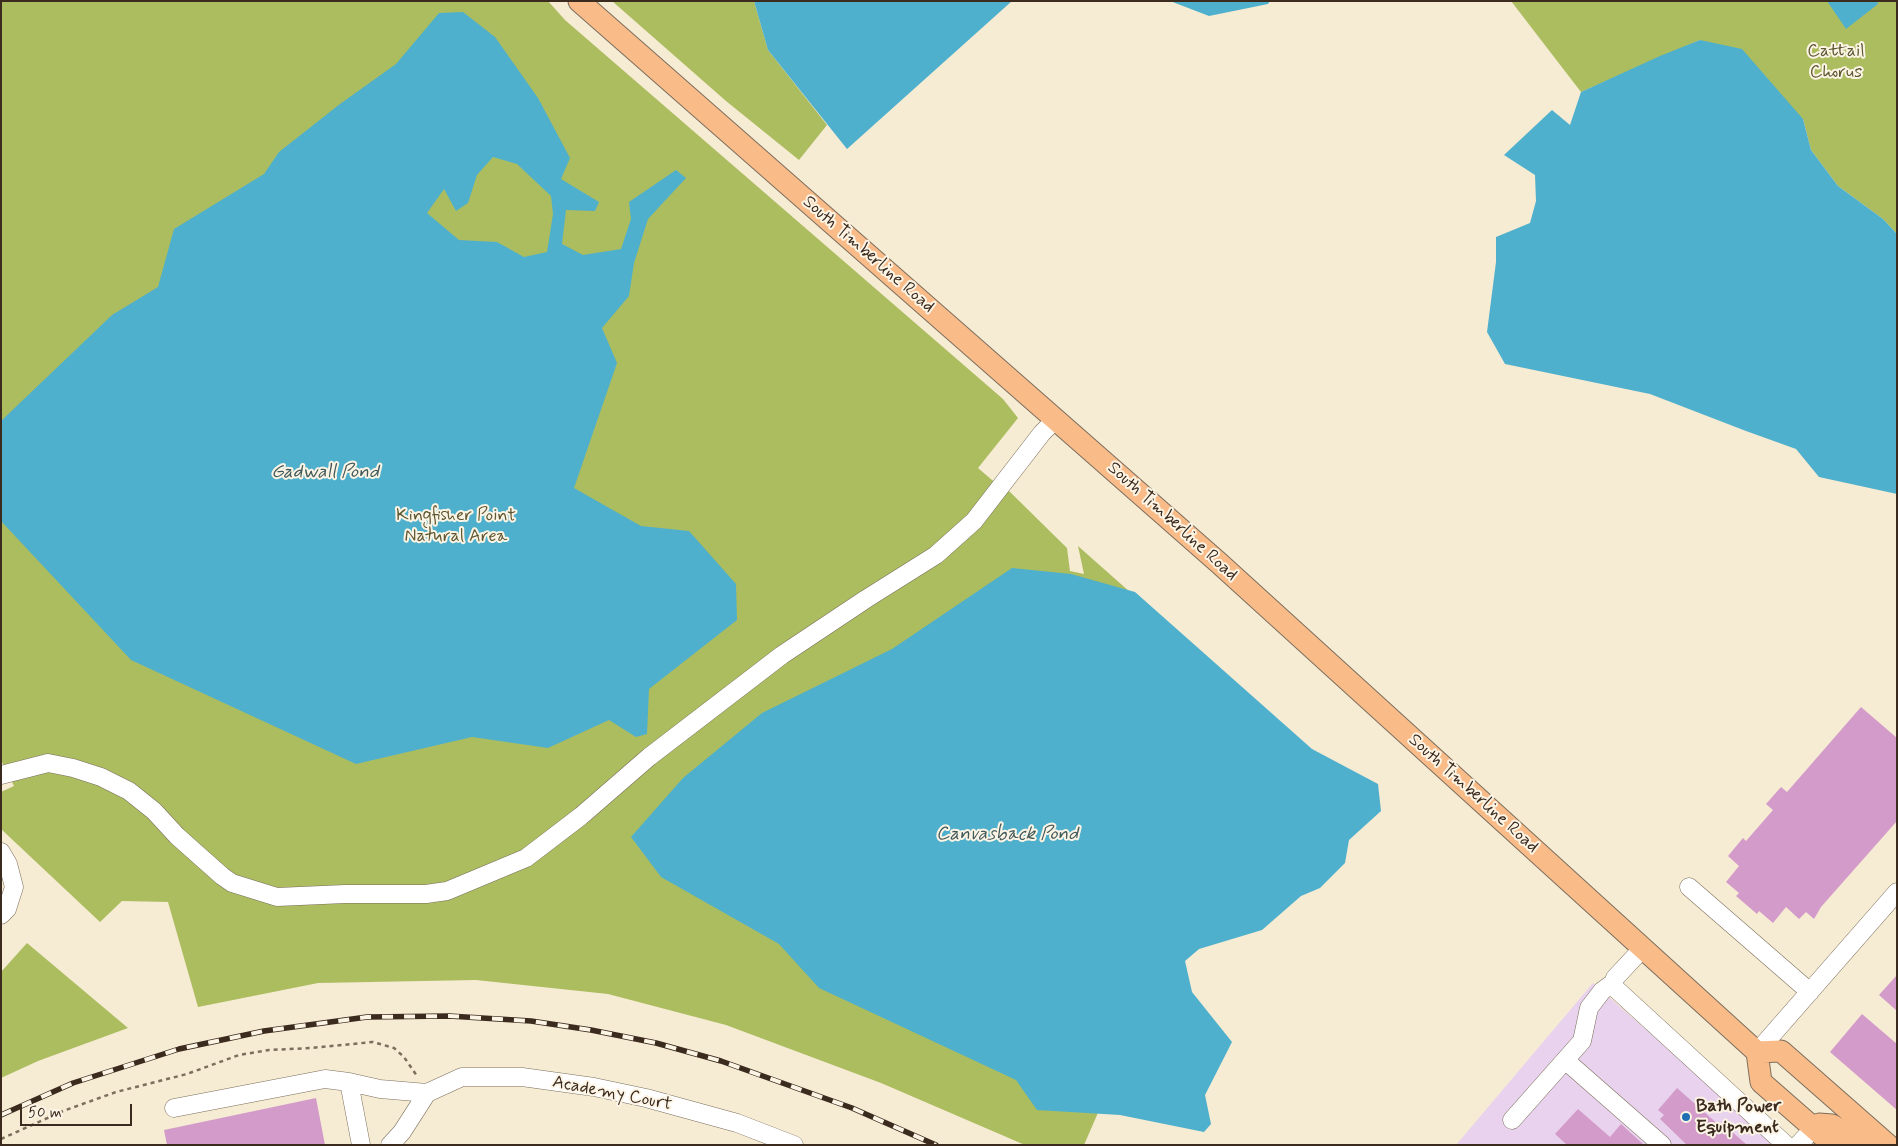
<!DOCTYPE html>
<style>
body{margin:0}
#map{position:relative;width:1898px;height:1146px;overflow:hidden;background:#f6ebd3;font-family:Mynerve,sans-serif}
canvas{display:block}
.frame{position:absolute;inset:0;border:2px solid #3b2a1e;pointer-events:none}
.scale{position:absolute;left:20px;top:1104px;width:112px;height:22px;box-sizing:border-box;border:2px solid #3b2a1e;border-top:0;padding-left:6px;font-size:15px;line-height:18px;white-space:nowrap;color:#3b2a1e;-webkit-text-stroke:4px #fcf5e5;paint-order:stroke}
</style>
<div id="map">
<canvas width="1898" height="1146"></canvas>
<div class="frame"></div>
<div class="scale">50 m</div>
</div>
<script>
const ctx = document.querySelector('canvas').getContext('2d');
ctx.lineJoin = 'round';
function paint(path, color) { ctx.fillStyle = color; ctx.fill(path, 'evenodd'); }
const poly = rows => new Path2D(rows.map(r => 'M' + r).join(''));
function stroke(path, color, width, dash) { ctx.strokeStyle = color; ctx.lineWidth = width; ctx.lineCap = dash ? 'butt' : 'round'; ctx.setLineDash(dash || []); ctx.stroke(path); }
function drawText(font, color, halo, rows, align = 'center') {
  ctx.font = font + ' Mynerve,sans-serif'; ctx.lineWidth = 4; ctx.setLineDash([]); ctx.textBaseline = 'middle'; ctx.strokeStyle = halo; ctx.fillStyle = color; for (const [text, x, y, turn = 0] of rows) {
    ctx.save(); ctx.translate(x, y); ctx.rotate((+turn || 0) * Math.PI / 180); ctx.textAlign = isNaN(turn) ? turn : align; if (halo) ctx.strokeText(text, 0, 0); ctx.fillText(text, 0, 0); ctx.restore();
  }
}
const built = poly([
 [1593,983,1777,1145,1456,1145]
]);
const green = poly([
 [1,1,548,1,565,20,1003,399,1018,418,978,468,992,480,1010,492,1067,548,1070,571,1084,574,1078,546,1350,787,1172,942,1084,1145,1025,1145,881,1083,726,1025,608,994,476,980,318,983,198,1007,168,902,122,901,100,922,1,829,1,792,14,786,1,760],
 [612,1,754,1,768,50,827,125,799,160,726,101],
 [1511,1,1897,1,1897,234,1883,219,1838,186,1811,150,1803,119,1700,40,1581,92],
 [27,943,128,1028,38,1061,1,1078,1,972]
]);
const water = poly([
 [754,1,1012,1,847,149,768,50],
 [1170,1,1270,1,1268,4,1209,16],
 [1827,1,1877,1,1878,4,1846,29],
 [463,12,495,37,538,98,570,158,561,179,599,202,595,211,566,210,562,244,583,255,621,249,631,219,629,202,676,170,686,178,648,219,634,263,629,296,602,328,617,363,574,488,641,526,689,531,736,584,737,620,649,689,647,734,636,737,609,720,548,748,472,737,356,764,131,660,1,521,1,421,112,315,158,287,174,229,264,174,279,152,340,104,396,64,439,13],
 [493,157,517,164,551,196,553,214,547,252,524,257,497,242,459,240,427,213,444,189,456,211,468,203,477,175],
 [1700,40,1742,49,1803,119,1811,150,1838,186,1883,219,1897,234,1897,494,1819,477,1796,449,1746,431,1650,394,1505,364,1487,332,1496,262,1496,237,1530,223,1536,201,1535,175,1504,155,1552,110,1570,125,1581,92,1660,56],
 [1012,568,1071,574,1135,592,1312,749,1378,784,1381,811,1349,840,1345,863,1320,888,1301,896,1262,930,1199,949,1185,961,1192,992,1232,1042,1205,1095,1211,1124,1204,1132,1120,1115,1037,1110,1016,1080,819,988,779,944,661,877,631,837,683,778,762,713,892,649]
]);
const building = poly([
 [1861,707,1897,738,1897,821,1821,907,1814,919,1806,912,1799,919,1786,907,1773,923,1759,911,1757,914,1736,896,1739,893,1726,882,1739,866,1728,856,1743,838,1746,841,1773,810,1766,804,1781,787,1787,792],
 [1897,975,1897,1011,1879,995],
 [1862,1014,1897,1044,1897,1110,1830,1052],
 [1677,1088,1720,1126,1722,1123,1747,1145,1687,1145,1660,1119,1664,1115,1658,1110],
 [316,1098,325,1145,167,1145,164,1130],
 [1578,1109,1610,1137,1621,1124,1644,1145,1567,1145,1555,1134]
]);
const path = poly([
 [1,1139,63,1111,116,1092,187,1074,239,1055,269,1050,311,1048,373,1042,394,1048,404,1057,417,1076]
]);
const minor = poly([
 [1,775,48,763,73,768,101,777,129,791,154,811,177,836,222,876,232,883,277,897,345,894,426,894,447,891,526,858,581,816,649,757,782,655,866,599,936,555,974,521,1042,433,1056,419],
 [1,852,8,864,14,887,7,909,1,915],
 [1689,887,1810,992],
 [1643,948,1615,978,1613,983,1616,989,1786,1145],
 [1757,1052,1897,892],
 [1565,1060,1662,1145],
 [349,1082,361,1145],
 [174,1108,325,1079,349,1082,380,1089,427,1093,462,1077,522,1077,594,1087,646,1098,737,1123,794,1145],
 [1512,1120,1582,1041,1589,1008,1602,991,1613,983],
 [390,1145,402,1132,427,1093],
 [1798,1145,1814,1128]
]);
const major = poly([
 [579,1,1219,563,1757,1052,1761,1082,1833,1145],
 [1757,1052,1781,1051,1888,1145],
 [1814,1128,1819,1124,1832,1125,1865,1145]
]);
const rail = poly([
 [1,1115,73,1083,179,1049,264,1031,367,1017,449,1016,531,1021,591,1030,656,1043,721,1061,852,1108,936,1145]
]);
const markers = [
 [1686,1117,5,"#1f6fb2"]
];
const parkNames = [
 ["Cattail",1836,52],
 ["Chorus",1836,73],
 ["Kingfisher Point",456,516],
 ["Natural Area",456,537]
];
const streetNames = [
 ["South Timberline Road",868,255,41],
 ["South Timberline Road",1172,522,42],
 ["South Timberline Road",1473,794,42],
 ["Academy Court",612,1094,11]
];
const poiNames = [
 ["Bath Power",1696,1107],
 ["Equipment",1696,1128]
];
const waterNames = [
 ["Gadwall Pond",325,473],
 ["Canvasback Pond",1007,835]
];
paint(built, '#e9d2ed');
paint(green, '#acbd60');
paint(water, '#4eb0cd');
paint(building, '#d39bca');
stroke(minor, '#7c6e5d', 19);
stroke(major, '#7c6e5d', 23);
stroke(path, '#7c6e5d', 2.5, [4, 4]);
stroke(minor, '#fff', 18);
stroke(major, '#f9bc89', 21);
stroke(rail, '#3b2a1e', 5.5);
stroke(rail, '#fcf5e5', 4, [11]);
for (const [x, y, r, color] of markers) { const dot = new Path2D(); dot.arc(x, y, r, 0, 2 * Math.PI); ctx.fillStyle = color; ctx.fill(dot); stroke(dot, '#fcf5e5', 2); }
drawText('18px', '#5d5632', '#fcf5e5', parkNames);
drawText('18px', '#3b2a1e', '#fcf5e5', streetNames);
drawText('bold 18px', '#3b2a1e', '#fcf5e5', poiNames, 'left');
drawText('italic 19px', '#42595b', '#fcf5e5', waterNames);
</script>
